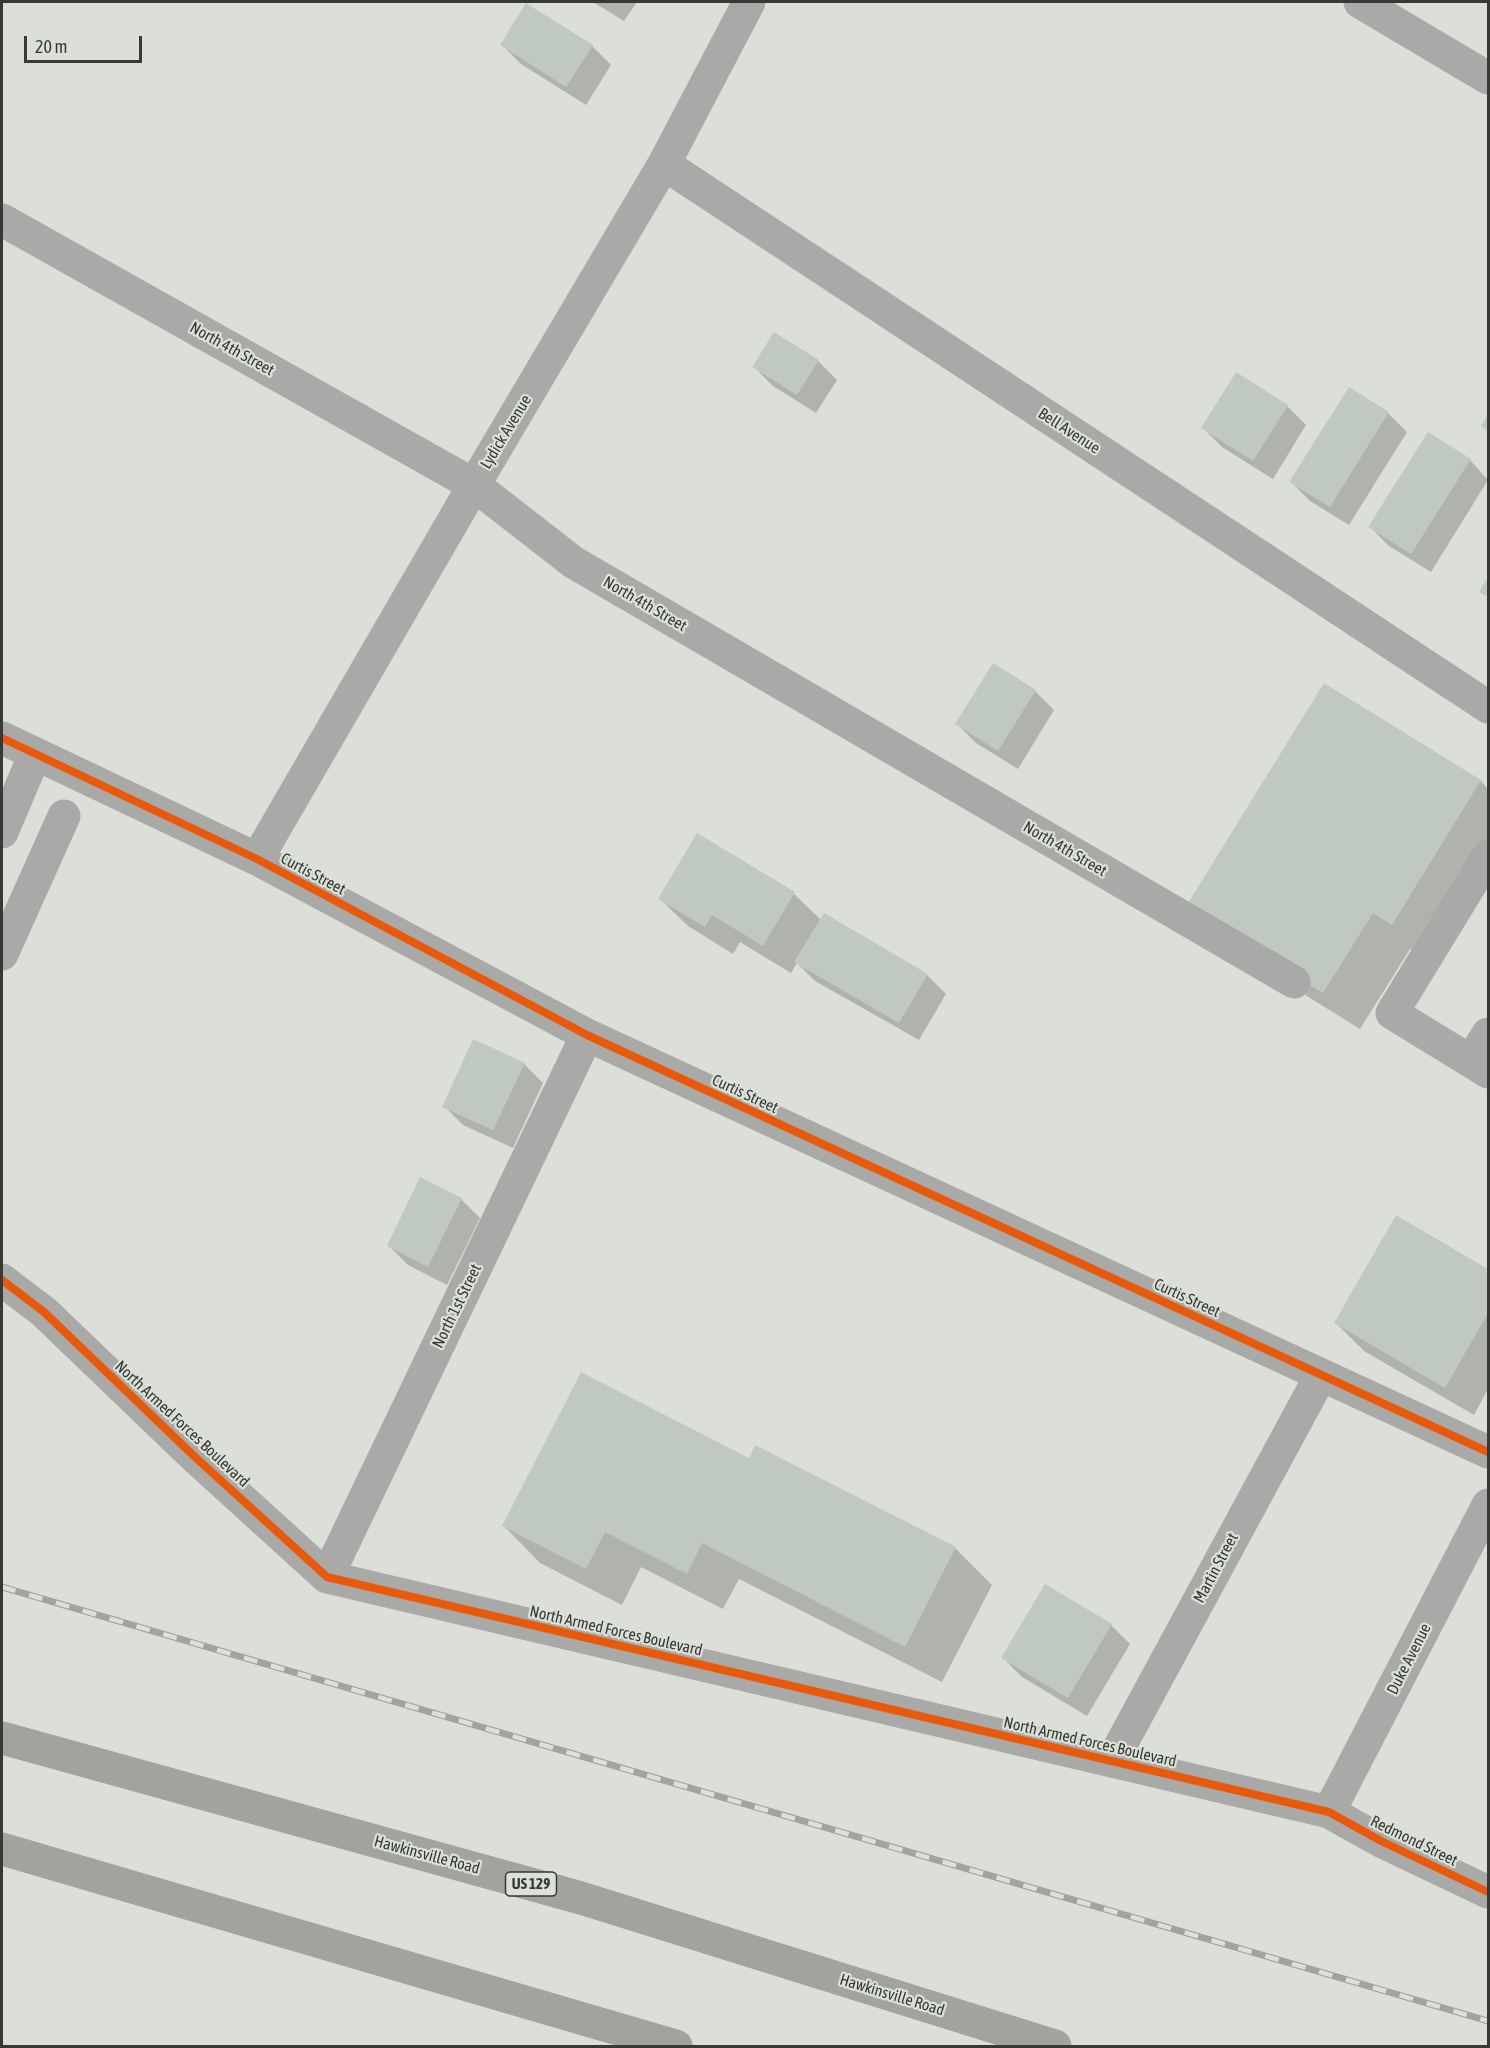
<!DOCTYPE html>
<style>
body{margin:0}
#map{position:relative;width:1490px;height:2048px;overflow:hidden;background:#dcdfd9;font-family:"Asap Condensed",sans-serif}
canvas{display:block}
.frame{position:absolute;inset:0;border:3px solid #373935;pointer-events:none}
.scale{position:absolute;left:24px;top:36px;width:118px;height:27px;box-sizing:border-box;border:3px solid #373935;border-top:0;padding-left:8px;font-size:18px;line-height:21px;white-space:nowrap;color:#373935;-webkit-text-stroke:4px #dbe1d7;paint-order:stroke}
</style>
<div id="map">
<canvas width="1490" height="2048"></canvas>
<div class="frame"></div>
<div class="scale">20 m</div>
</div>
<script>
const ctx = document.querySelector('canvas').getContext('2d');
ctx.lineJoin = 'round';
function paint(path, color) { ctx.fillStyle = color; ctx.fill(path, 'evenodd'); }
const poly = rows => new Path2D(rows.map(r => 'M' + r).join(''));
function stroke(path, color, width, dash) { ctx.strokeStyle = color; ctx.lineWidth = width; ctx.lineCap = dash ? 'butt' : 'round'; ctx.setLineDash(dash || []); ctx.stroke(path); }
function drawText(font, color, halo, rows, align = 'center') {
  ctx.font = font + ' "Asap Condensed",sans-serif'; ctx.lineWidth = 4.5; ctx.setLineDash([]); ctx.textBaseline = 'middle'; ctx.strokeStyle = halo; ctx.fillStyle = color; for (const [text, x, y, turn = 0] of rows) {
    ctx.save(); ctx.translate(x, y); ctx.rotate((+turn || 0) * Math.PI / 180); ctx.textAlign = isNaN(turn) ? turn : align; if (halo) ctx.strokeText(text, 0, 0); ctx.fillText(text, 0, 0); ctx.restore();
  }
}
const shadow = poly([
 [593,2,637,2,624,21],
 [502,45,592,46,611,65,586,105,521,64],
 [818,361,837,380,816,413,773,386,754,367],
 [1237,375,1287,406,1306,425,1273,479,1222,447,1203,428],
 [1388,413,1407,432,1349,525,1310,501,1291,482],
 [1470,460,1488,480,1431,572,1389,546,1370,527],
 [994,665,1035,691,1054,710,1018,769,976,743,957,724],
 [1325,685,1481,781,1488,789,1488,864,1429,960,1410,949,1360,1029,1223,944],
 [697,835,794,894,821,920,927,975,946,994,919,1040,815,981,797,963,791,973,740,942,733,954,688,926,659,898],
 [524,1064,543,1083,513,1148,463,1125,444,1106],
 [461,1199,480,1218,447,1285,408,1265,389,1246],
 [1397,1217,1488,1271,1488,1389,1474,1415,1364,1351,1336,1323],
 [756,1447,955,1548,992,1585,942,1682,739,1579,723,1609,641,1567,622,1605,540,1563,504,1526,750,1460],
 [1111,1625,1130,1644,1087,1716,1022,1677,1003,1658]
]);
const building = poly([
 [526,3,593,45,566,87,500,45],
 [774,332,819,360,797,395,752,367],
 [1236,372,1288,405,1253,461,1201,428],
 [1349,387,1389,412,1330,507,1289,482],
 [1488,414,1488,431,1481,426],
 [1428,432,1471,459,1411,554,1368,527],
 [1488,577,1488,597,1479,592],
 [993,663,1036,690,998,751,955,724],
 [1324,683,1481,780,1392,925,1373,913,1323,993,1185,908],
 [697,833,795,892,763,946,712,915,705,927,658,899],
 [824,913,928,974,899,1023,794,962],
 [473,1039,525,1063,493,1130,442,1107],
 [420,1177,462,1198,428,1267,387,1246],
 [1396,1215,1488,1269,1488,1313,1445,1388,1334,1323],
 [581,1372,749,1458,755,1445,956,1547,905,1647,702,1543,687,1574,605,1532,586,1569,502,1526],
 [1045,1584,1112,1624,1068,1698,1001,1658]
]);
const minor = poly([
 [1360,2,1488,78],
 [664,164,1488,707],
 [2,220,474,485,573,562,1294,982],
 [2,738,257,859,587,1035,1488,1452],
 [2,832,35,754],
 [1488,856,1392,1013,1488,1072],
 [257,859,474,485,664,164,749,2],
 [2,954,64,816],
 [1471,1061,1488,1034],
 [2,1280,44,1312,195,1457,327,1577,1329,1812,1381,1841,1488,1892],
 [327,1577,587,1035],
 [1112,1761,1321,1375],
 [1329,1812,1488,1505]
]);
const major = poly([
 [2,1738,581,1898,1055,2046],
 [2,1849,676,2046]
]);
const rail = poly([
 [2,1587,1488,2021]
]);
const cycleway = poly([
 [2,738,257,859,587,1035,1488,1452],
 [2,1280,44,1312,195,1457,327,1577,1329,1812,1381,1841,1488,1892]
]);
const shields = [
 [531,1884,51]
];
const shieldNames = [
 ["US 129",531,1884]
];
const streetNames = [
 ["North 4th Street",232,349,29],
 ["Bell Avenue",1069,431,33],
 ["Lydick Avenue",506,432,-59],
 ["North 4th Street",645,604,30],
 ["North 4th Street",1065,849,30],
 ["Curtis Street",313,874,28],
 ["Curtis Street",745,1094,25],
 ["Curtis Street",1187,1298,25],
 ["North 1st Street",457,1306,-64],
 ["North Armed Forces Boulevard",182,1424,43],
 ["Martin Street",1216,1568,-62],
 ["North Armed Forces Boulevard",616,1631,13],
 ["Duke Avenue",1409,1659,-63],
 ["North Armed Forces Boulevard",1090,1742,13],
 ["Redmond Street",1414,1841,26],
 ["Hawkinsville Road",427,1855,15],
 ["Hawkinsville Road",892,1995,17]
];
paint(shadow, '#0003');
paint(building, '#c0c8c2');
stroke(minor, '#a9a9a8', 33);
stroke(major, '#a2a39f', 33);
stroke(rail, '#a2a3a1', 7);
stroke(rail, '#dbe1d7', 4.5, [14]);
stroke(cycleway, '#e8590c', 8);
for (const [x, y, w] of shields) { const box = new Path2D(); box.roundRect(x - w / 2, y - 12, w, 24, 4.5); ctx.fillStyle = '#dbe1d7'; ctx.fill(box); stroke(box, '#373935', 1.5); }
drawText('bold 15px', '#373935', null, shieldNames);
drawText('16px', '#373935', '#dbe1d7', streetNames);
</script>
